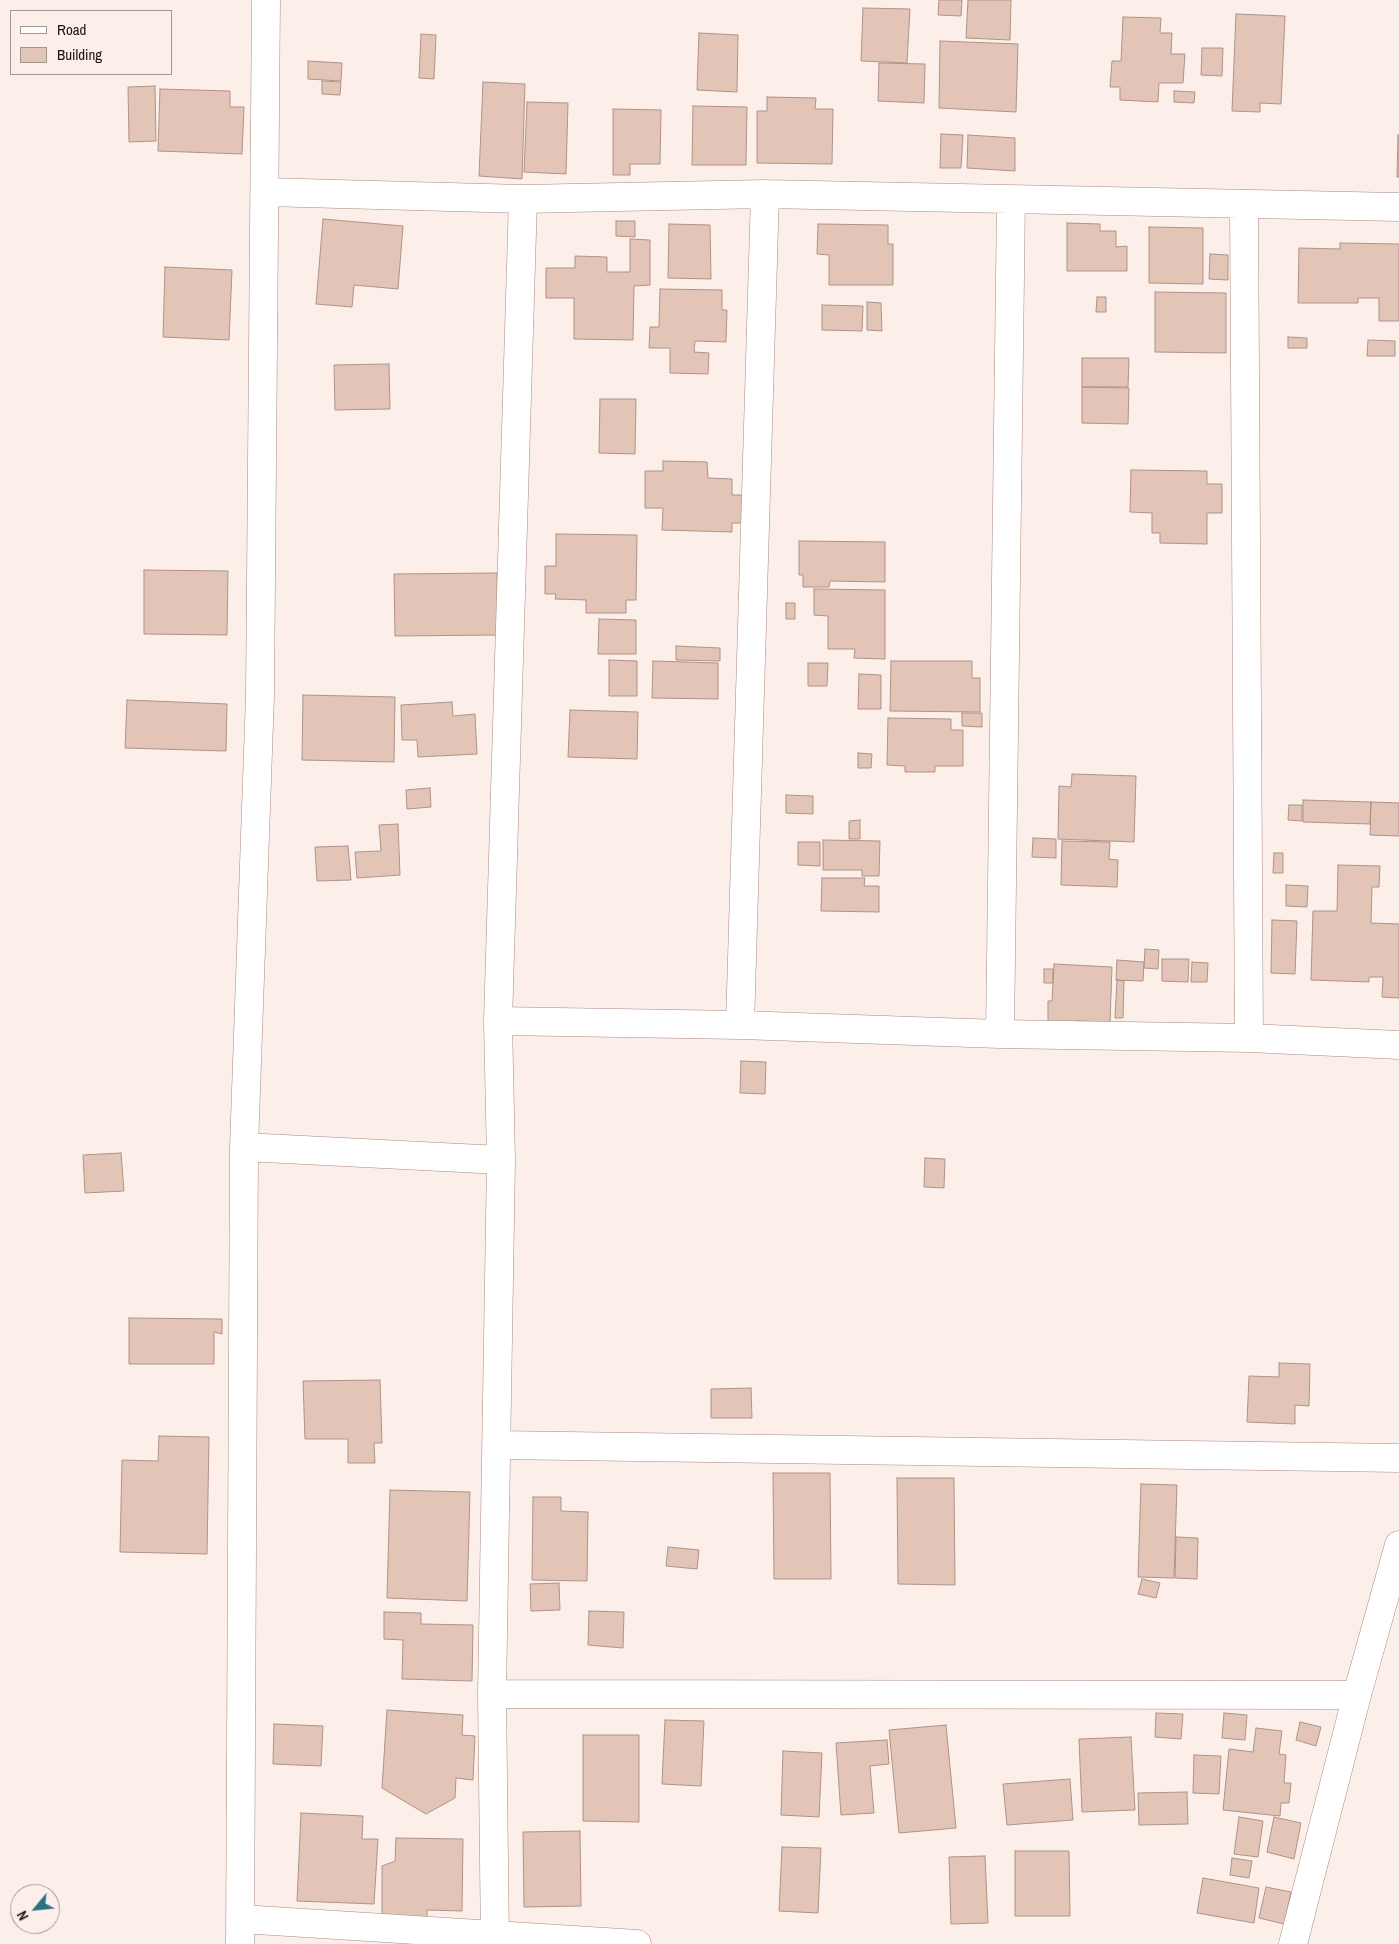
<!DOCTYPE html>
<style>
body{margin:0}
#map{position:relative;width:1399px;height:1944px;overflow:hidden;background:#fcefea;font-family:"Archivo Narrow",sans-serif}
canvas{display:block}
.legend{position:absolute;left:10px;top:10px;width:162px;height:65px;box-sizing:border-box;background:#fcefea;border:1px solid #a49792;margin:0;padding:6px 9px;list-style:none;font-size:15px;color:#1f140f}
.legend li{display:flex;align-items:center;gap:10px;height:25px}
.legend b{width:25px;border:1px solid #a49792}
.north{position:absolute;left:10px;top:1884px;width:50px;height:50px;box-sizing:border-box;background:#fcefea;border:1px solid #a49792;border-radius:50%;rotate:242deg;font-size:14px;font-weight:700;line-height:20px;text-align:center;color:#1f140f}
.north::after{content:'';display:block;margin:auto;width:18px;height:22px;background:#2e7183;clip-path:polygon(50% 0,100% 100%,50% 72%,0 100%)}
</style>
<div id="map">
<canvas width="1399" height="1944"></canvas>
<ul class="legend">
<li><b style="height:6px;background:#fff"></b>Road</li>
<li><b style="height:14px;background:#e3c5b7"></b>Building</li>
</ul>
<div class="north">N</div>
</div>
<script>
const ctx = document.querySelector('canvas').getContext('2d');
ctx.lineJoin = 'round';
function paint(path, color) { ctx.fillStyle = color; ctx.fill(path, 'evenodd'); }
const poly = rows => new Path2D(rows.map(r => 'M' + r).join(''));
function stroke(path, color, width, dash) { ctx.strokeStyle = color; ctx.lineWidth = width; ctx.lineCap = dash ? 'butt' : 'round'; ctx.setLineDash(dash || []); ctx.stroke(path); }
const building = poly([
 [939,0,962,0,961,16,938,15,939,0],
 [968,0,1011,0,1010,40,966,38,968,0],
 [863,8,910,9,907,63,861,61,863,8],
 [1236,14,1285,16,1281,104,1260,103,1260,112,1232,111,1236,14],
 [1123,17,1161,18,1160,33,1172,33,1171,54,1185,54,1183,83,1159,83,1158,102,1120,100,1120,87,1110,87,1112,61,1121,61,1123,17],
 [699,33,738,35,737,92,697,90,699,33],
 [421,34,436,35,434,79,419,78,421,34],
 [940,41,1018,44,1016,112,939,108,940,41],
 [1202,48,1223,48,1222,76,1201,75,1202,48],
 [308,61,342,63,341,81,308,79,308,61],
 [879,63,925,64,924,103,878,101,879,63],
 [322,81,341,82,340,95,322,94,322,81],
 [483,82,525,84,522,179,479,176,483,82],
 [155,86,156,141,129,142,128,87,155,86],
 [160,89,230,91,230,107,244,107,242,154,158,151,160,89],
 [1174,91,1195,92,1194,103,1174,102,1174,91],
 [767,97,816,98,815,109,833,109,832,164,757,163,757,111,767,111,767,97],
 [527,102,568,103,566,174,524,172,527,102],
 [693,106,747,107,746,165,692,165,693,106],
 [613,109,661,110,660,164,630,164,630,175,613,175,613,109],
 [941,134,963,135,961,168,940,168,941,134],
 [968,135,1015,138,1015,171,967,168,968,135],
 [1398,135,1399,135,1399,177,1397,177,1398,135],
 [323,219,403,226,398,289,354,285,352,307,316,304,323,219],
 [616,221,635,221,635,237,616,236,616,221],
 [1067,223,1100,224,1100,231,1116,231,1116,247,1127,246,1127,271,1067,271,1067,223],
 [669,224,710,225,711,279,668,278,669,224],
 [818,224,888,225,888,244,893,244,893,285,829,285,829,255,817,254,818,224],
 [1149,227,1203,228,1203,284,1149,283,1149,227],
 [630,239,650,240,650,285,634,286,633,340,574,339,574,298,546,298,546,268,575,268,575,256,607,257,607,272,630,272,630,239],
 [1340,243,1399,244,1399,321,1379,321,1379,298,1358,298,1358,303,1298,303,1299,248,1340,249,1340,243],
 [1210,254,1228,255,1228,280,1209,279,1210,254],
 [165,267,232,270,229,340,163,337,165,267],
 [660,289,722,290,722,310,727,310,726,342,695,341,694,352,709,353,708,374,670,373,670,348,649,348,650,327,659,327,660,289],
 [1155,292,1226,293,1226,353,1155,352,1155,292],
 [1097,297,1106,297,1106,312,1096,312,1097,297],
 [867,302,881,303,882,331,867,330,867,302],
 [822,305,863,306,862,331,822,330,822,305],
 [1288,337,1307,338,1307,348,1288,348,1288,337],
 [1368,340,1395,341,1395,356,1367,356,1368,340],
 [1082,358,1129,358,1128,387,1082,387,1082,358],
 [389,364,390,409,335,410,334,365,389,364],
 [1082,387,1129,388,1128,424,1082,423,1082,387],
 [600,399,636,399,635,454,599,453,600,399],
 [663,461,707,462,708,478,732,479,732,495,748,495,748,523,732,523,732,532,662,530,663,508,645,508,645,471,663,471,663,461],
 [1131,470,1207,471,1207,484,1222,484,1222,513,1207,513,1207,544,1160,543,1160,533,1152,533,1152,513,1130,512,1131,470],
 [556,534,637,535,636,600,626,600,626,613,586,613,586,600,555,599,556,594,545,594,545,566,556,566,556,534],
 [799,541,885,542,885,582,830,581,829,587,803,587,803,575,799,575,799,541],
 [144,570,228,571,227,635,144,634,144,570],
 [497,573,498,635,395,636,394,574,497,573],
 [814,589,885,590,885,659,854,658,855,649,828,649,828,616,814,615,814,589],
 [786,603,795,603,795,619,786,619,786,603],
 [599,619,636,620,636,654,598,654,599,619],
 [676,646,720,648,720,661,676,660,676,646],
 [609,660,637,661,637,696,609,696,609,660],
 [653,661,718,663,718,699,652,698,653,661],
 [891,661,972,661,972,678,980,678,980,712,890,711,891,661],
 [808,663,828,663,827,686,808,686,808,663],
 [859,674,881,675,881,709,858,709,859,674],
 [303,695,395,697,394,762,302,760,303,695],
 [127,700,227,704,226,751,125,748,127,700],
 [452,702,453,716,475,714,477,754,418,757,417,740,402,740,401,705,452,702],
 [570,710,638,712,637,759,568,757,570,710],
 [962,713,982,713,982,727,962,726,962,713],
 [888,718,951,719,951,730,963,730,963,766,935,766,935,772,905,772,905,766,887,765,888,718],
 [858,753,872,754,871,768,858,768,858,753],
 [1072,774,1136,776,1134,842,1058,839,1059,786,1071,787,1072,774],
 [430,788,431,807,407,809,406,790,430,788],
 [786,795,813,796,813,814,786,813,786,795],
 [1303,800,1371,802,1370,824,1303,822,1303,800],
 [1371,802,1399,803,1399,836,1370,835,1371,802],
 [1289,805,1302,805,1302,821,1288,820,1289,805],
 [860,820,860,839,849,839,849,821,860,820],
 [398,824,400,875,357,878,355,852,381,851,379,825,398,824],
 [1033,838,1056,839,1056,858,1032,857,1033,838],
 [823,840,880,841,879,876,862,876,862,870,823,870,823,840],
 [1062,841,1110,842,1109,859,1118,860,1117,887,1061,885,1062,841],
 [798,842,820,842,820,866,798,865,798,842],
 [348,846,351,880,317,881,315,847,348,846],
 [1274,853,1283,853,1283,873,1273,873,1274,853],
 [1338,865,1380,866,1379,887,1372,887,1371,923,1399,924,1399,998,1382,997,1383,977,1369,977,1369,982,1311,980,1313,911,1337,911,1338,865],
 [822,878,865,878,864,886,879,886,879,912,821,911,822,878],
 [1286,885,1308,886,1307,907,1286,906,1286,885],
 [1272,920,1297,921,1295,974,1271,973,1272,920],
 [1145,949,1159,950,1158,969,1144,968,1145,949],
 [1162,959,1189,959,1188,982,1162,981,1162,959],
 [1117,960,1144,962,1143,981,1116,980,1117,960],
 [1192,962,1208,963,1207,982,1191,982,1192,962],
 [1054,964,1112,967,1110,1022,1076,1021,1076,1024,1048,1023,1048,1001,1052,1001,1054,964],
 [1044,969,1053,969,1053,983,1044,983,1044,969],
 [1117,980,1124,981,1123,1018,1115,1018,1117,980],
 [741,1061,766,1062,765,1094,740,1093,741,1061],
 [121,1153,124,1191,85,1193,83,1155,121,1153],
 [925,1158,945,1159,944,1188,924,1187,925,1158],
 [129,1318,222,1319,222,1334,214,1332,214,1364,129,1364,129,1318],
 [1279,1363,1310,1364,1309,1406,1295,1405,1295,1424,1247,1422,1249,1376,1279,1377,1279,1363],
 [380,1380,382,1443,374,1443,375,1463,348,1463,348,1439,305,1439,303,1381,380,1380],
 [751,1388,752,1418,711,1418,711,1389,751,1388],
 [159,1436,209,1437,207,1554,120,1552,122,1460,158,1461,159,1436],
 [773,1473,830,1473,831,1579,774,1579,773,1473],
 [897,1478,954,1478,955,1585,898,1584,897,1478],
 [1141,1484,1177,1485,1174,1578,1138,1577,1141,1484],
 [390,1490,470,1492,467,1601,387,1598,390,1490],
 [533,1497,561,1497,561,1511,588,1512,587,1581,532,1580,533,1497],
 [1176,1537,1198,1538,1197,1579,1175,1578,1176,1537],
 [668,1547,699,1550,697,1569,666,1566,668,1547],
 [1142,1579,1160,1583,1156,1598,1138,1594,1142,1579],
 [559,1583,560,1610,531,1611,530,1584,559,1583],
 [589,1611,624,1612,623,1648,588,1645,589,1611],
 [384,1612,421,1613,421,1624,473,1625,472,1681,402,1679,403,1640,384,1639,384,1612],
 [387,1710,463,1715,462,1735,475,1736,473,1780,456,1778,455,1798,426,1814,382,1788,387,1710],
 [1156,1713,1183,1714,1181,1739,1155,1737,1156,1713],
 [1224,1713,1247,1715,1245,1740,1222,1738,1224,1713],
 [665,1720,704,1721,701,1786,662,1784,665,1720],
 [1300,1722,1321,1727,1316,1746,1296,1740,1300,1722],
 [274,1724,323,1726,321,1766,273,1764,274,1724],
 [946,1725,956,1828,899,1833,889,1730,946,1725],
 [1256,1728,1282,1731,1279,1754,1286,1755,1284,1783,1291,1783,1289,1803,1281,1803,1280,1816,1223,1810,1229,1749,1253,1752,1256,1728],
 [583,1735,639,1735,639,1822,583,1821,583,1735],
 [1131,1737,1135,1810,1082,1812,1079,1739,1131,1737],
 [887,1740,889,1764,870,1766,874,1813,841,1815,836,1743,887,1740],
 [783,1751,822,1753,819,1817,781,1815,783,1751],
 [1194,1755,1221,1756,1219,1794,1193,1793,1194,1755],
 [1070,1779,1073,1820,1007,1825,1003,1784,1070,1779],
 [1187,1792,1188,1824,1139,1825,1138,1793,1187,1792],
 [301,1813,363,1816,362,1839,378,1839,374,1904,297,1901,301,1813],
 [1239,1817,1263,1821,1258,1857,1234,1854,1239,1817],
 [1274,1817,1301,1823,1294,1859,1267,1852,1274,1817],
 [580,1831,581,1906,524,1907,523,1832,580,1831],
 [396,1838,463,1839,462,1911,427,1910,427,1924,382,1923,382,1866,395,1861,396,1838],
 [782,1847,821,1848,818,1913,779,1911,782,1847],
 [1015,1851,1069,1851,1070,1916,1015,1916,1015,1851],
 [985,1856,988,1923,951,1924,949,1857,985,1856],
 [1232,1858,1252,1861,1249,1878,1230,1875,1232,1858],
 [1203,1878,1259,1888,1254,1923,1197,1913,1203,1878],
 [1266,1887,1291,1892,1284,1924,1259,1918,1266,1887]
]);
const minor = poly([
 [265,192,523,199,765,194,1399,207],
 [1244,205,1249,1038],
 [498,1021,740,1025,1000,1034,1249,1038,1399,1045],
 [740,1025,765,194],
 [1000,1034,1011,200],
 [244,1147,501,1160],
 [497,1445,1399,1458],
 [492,1694,1357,1695],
 [241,1919,637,1944],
 [240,1944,244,1147,260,695,266,0],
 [495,1944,492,1694,501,1160,498,1021,523,199],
 [1293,1944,1357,1695,1399,1545]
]);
paint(building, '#e3c5b7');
stroke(building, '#af9286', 1);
stroke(minor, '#a78a7e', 29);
stroke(minor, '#fff', 28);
</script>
